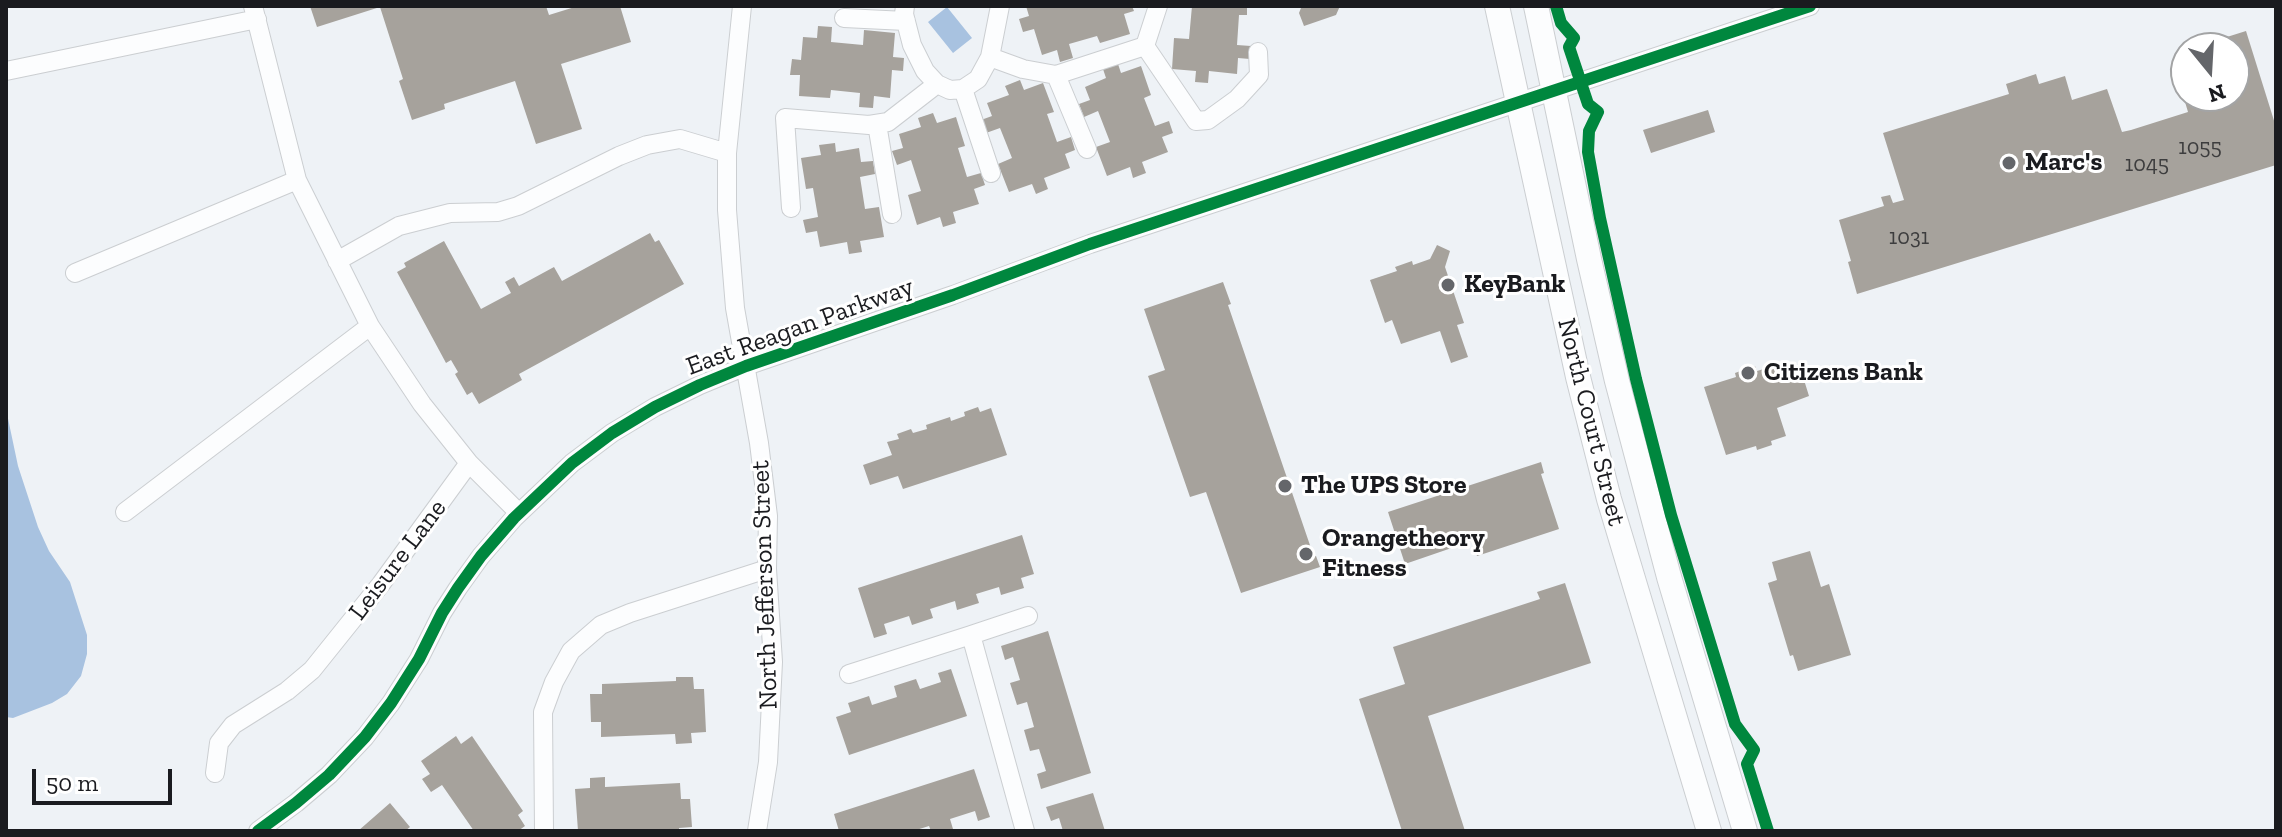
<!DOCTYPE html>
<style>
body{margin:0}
#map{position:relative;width:2282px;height:837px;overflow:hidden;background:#eef2f6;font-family:"Zilla Slab",serif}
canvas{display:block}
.frame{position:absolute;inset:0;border:8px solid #1a1b1f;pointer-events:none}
.north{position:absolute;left:2170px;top:32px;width:80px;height:80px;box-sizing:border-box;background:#fff;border:2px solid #a3a4a5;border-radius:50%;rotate:162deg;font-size:22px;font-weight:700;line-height:32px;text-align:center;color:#1a1b1f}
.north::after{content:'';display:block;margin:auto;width:28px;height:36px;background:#64666a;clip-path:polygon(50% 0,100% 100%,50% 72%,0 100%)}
.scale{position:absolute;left:32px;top:769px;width:140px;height:36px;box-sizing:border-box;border:4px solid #1a1b1f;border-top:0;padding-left:10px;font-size:24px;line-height:28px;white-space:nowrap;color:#1a1b1f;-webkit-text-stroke:6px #fff;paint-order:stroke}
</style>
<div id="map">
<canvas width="2282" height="837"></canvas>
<div class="frame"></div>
<div class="north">N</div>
<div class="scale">50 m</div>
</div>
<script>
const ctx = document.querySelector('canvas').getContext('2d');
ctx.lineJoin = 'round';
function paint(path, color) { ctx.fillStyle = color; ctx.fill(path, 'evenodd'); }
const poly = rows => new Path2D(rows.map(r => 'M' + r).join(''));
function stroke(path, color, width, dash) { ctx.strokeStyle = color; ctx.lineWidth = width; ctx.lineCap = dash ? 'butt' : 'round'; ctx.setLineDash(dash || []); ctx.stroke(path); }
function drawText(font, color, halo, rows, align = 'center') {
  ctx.font = font + ' "Zilla Slab",serif'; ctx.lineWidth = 6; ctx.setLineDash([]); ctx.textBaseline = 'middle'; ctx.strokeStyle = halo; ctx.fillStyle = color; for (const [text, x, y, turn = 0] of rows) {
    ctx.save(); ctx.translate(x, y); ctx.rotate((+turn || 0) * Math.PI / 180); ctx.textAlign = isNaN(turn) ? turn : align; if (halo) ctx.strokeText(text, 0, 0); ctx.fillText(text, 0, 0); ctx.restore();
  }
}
const water = poly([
 [947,7,972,38,953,53,928,22],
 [6,409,18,466,38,527,49,551,70,582,87,635,87,654,81,676,67,694,52,703,13,718,6,717]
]);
const building = poly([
 [310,6,546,6,549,15,578,6,620,6,631,42,561,64,582,129,536,144,515,81,444,104,445,109,412,120,399,81,403,79,380,7,317,27],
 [1026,6,1132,6,1134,11,1124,14,1130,34,1100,43,1097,36,1069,44,1073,58,1060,62,1057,50,1042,55,1034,29,1023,32,1019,19,1029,16],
 [1192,6,1247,6,1247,15,1239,15,1237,45,1251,46,1250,59,1238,58,1237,74,1209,71,1208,83,1195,82,1196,71,1172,69,1174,38,1189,39],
 [1298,6,1340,6,1336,15,1304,26,1299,13,1301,8],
 [818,26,832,27,831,42,863,45,864,30,895,33,893,57,904,58,903,71,892,70,890,98,874,96,873,108,859,107,860,93,831,90,830,98,799,96,800,75,790,75,792,59,801,60,803,37,817,38],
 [2246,31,2276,127,2276,165,1857,294,1848,262,1851,261,1839,220,1884,206,1881,197,1890,195,1893,203,1904,200,1883,133,2009,94,2006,84,2036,74,2039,84,2065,76,2072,100,2107,89,2122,132,2131,130,2188,112,2180,85,2186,83,2186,96,2234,96,2234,48,2195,47],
 [1118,64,1121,73,1141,66,1151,95,1144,98,1155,126,1169,121,1173,133,1162,137,1168,152,1142,162,1146,173,1133,178,1130,167,1107,176,1096,147,1110,142,1098,111,1084,117,1079,104,1090,100,1085,87,1106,78,1103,69],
 [1020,80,1024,90,1043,83,1054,112,1047,114,1057,142,1071,137,1075,150,1065,154,1070,168,1044,178,1048,189,1036,194,1032,184,1009,192,998,164,1012,158,1000,128,986,133,981,120,992,116,987,103,1009,95,1005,86],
 [1708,110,1715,132,1651,153,1643,130],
 [933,113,937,123,956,117,965,146,958,148,967,177,981,173,985,185,974,189,979,204,953,212,956,223,943,227,940,217,917,225,908,195,921,191,911,160,897,165,892,151,903,148,899,134,921,127,918,118],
 [835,143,836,152,859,148,861,162,873,161,875,174,860,177,865,209,879,207,884,237,860,241,862,252,849,254,847,242,820,247,817,231,806,233,803,220,818,217,813,188,806,189,801,158,821,155,819,145],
 [650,233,655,242,659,240,684,284,519,374,522,380,479,404,472,392,467,395,455,374,458,372,451,360,446,363,397,272,406,267,404,263,444,241,481,309,511,293,505,282,514,277,519,286,554,267,562,281],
 [1437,245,1450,251,1445,267,1464,323,1457,325,1468,357,1451,363,1440,331,1401,344,1392,320,1385,323,1370,280,1397,271,1395,267,1412,261,1413,265,1430,259],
 [1223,282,1231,304,1228,305,1314,557,1316,556,1320,567,1241,593,1206,492,1190,497,1148,376,1165,370,1144,309],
 [1755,366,1757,371,1774,366,1776,374,1800,367,1809,396,1777,408,1786,436,1771,441,1772,445,1757,450,1756,446,1726,455,1704,387,1736,377,1735,373],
 [978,407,980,412,991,408,1007,455,903,489,898,476,870,485,863,465,892,455,887,442,899,439,897,434,911,429,913,433,927,429,926,425,950,417,951,421,965,416,964,412],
 [1541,462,1544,473,1541,474,1559,529,1477,556,1472,541,1405,564,1388,512],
 [1022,535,1034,574,1021,578,1024,588,1001,595,999,587,976,594,979,603,957,610,955,601,930,609,933,618,912,625,909,616,884,624,887,634,874,638,858,588],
 [1810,551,1821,587,1829,584,1851,655,1798,671,1793,655,1790,656,1768,583,1777,580,1772,562],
 [1565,583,1591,663,1428,716,1465,831,1402,831,1359,699,1405,684,1393,647,1540,599,1537,592],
 [1048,631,1091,773,1041,789,1037,774,1046,771,1039,749,1030,751,1024,730,1034,727,1027,702,1017,705,1010,683,1020,680,1013,657,1005,660,1001,646],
 [951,669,967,716,849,755,836,717,851,712,848,703,869,696,872,705,897,697,894,686,916,679,920,689,941,682,938,673],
 [676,677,693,677,694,689,704,689,706,732,691,733,692,743,676,744,675,734,601,737,601,722,591,722,590,694,602,694,602,684,676,681],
 [456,736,461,744,472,736,523,811,518,815,525,826,518,831,474,831,442,785,431,792,422,779,430,774,421,761],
 [974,769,990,817,978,821,975,811,950,819,953,829,946,831,931,831,929,826,913,831,839,831,834,814],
 [605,777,605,787,680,783,681,799,690,799,692,827,679,828,679,831,578,831,575,789,590,788,590,778],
 [1093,793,1105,831,1063,831,1059,818,1051,821,1046,807],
 [390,803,410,827,405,831,358,831]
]);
const minor = poly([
 [742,6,727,153,727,210,735,308,759,443,768,516,767,569,773,662,768,762,757,831],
 [905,6,904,14,912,45,925,71,937,84,950,90,963,89,978,79,990,57,1000,6],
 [844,18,906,21],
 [1145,46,1158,6],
 [990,57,1023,69,1056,75,1145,46,1196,121,1208,120,1237,99,1259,75,1258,52],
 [6,71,257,19],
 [1056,75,1087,149],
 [963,89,991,173],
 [877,124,892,214],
 [791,208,785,118,869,125,888,122,937,84],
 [337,261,399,226,450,213,498,212,518,206,619,156,647,145,680,139,727,153],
 [75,273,297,180],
 [469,463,519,513],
 [125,512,370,326],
 [971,635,1028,616],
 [849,674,971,635,1025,831],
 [215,773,219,743,233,725,287,691,312,670,381,584,469,463,422,404,370,326,297,180,253,6],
 [258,831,296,803,329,775,365,737,391,703,419,659,442,613,458,588,481,556,514,518,572,463,612,433,655,407,700,385,746,366,953,295,1090,244,1810,6],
 [544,831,543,712,554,682,571,651,601,625,630,613,767,569]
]);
const major = poly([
 [1497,6,1578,377,1609,499,1709,831],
 [1536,6,1589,259,1617,381,1669,577,1745,831]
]);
const cycleway = poly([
 [1556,6,1561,23,1574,38,1569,47,1588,104,1598,112,1589,131,1588,152,1600,218,1636,379,1671,515,1735,724,1754,750,1747,764,1768,831],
 [258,831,296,803,329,775,365,737,391,703,419,659,442,613,458,588,481,556,514,518,572,463,612,433,655,407,700,385,746,366,953,295,1090,244,1810,6]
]);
const markers = [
 [2009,163,8,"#64666a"],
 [1448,285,8,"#64666a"],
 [1748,373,8,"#64666a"],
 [1285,486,8,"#64666a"],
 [1306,554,8,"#64666a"]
];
const numberNames = [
 ["1055",2200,148],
 ["1045",2147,165],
 ["1031",1909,238]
];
const poiNames = [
 ["Marc's",2025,163],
 ["KeyBank",1464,285],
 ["Citizens Bank",1764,373],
 ["The UPS Store",1301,486],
 ["Orangetheory",1322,539],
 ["Fitness",1322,569]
];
const streetNames = [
 ["East Reagan Parkway",800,327,-20],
 ["North Court Street",1591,422,76],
 ["Leisure Lane",398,560,-53],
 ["North Jefferson Street",765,585,-92]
];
paint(water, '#a8c2e0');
paint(building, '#a6a29c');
stroke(minor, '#cbced1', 20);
stroke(major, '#cbced1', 26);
stroke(minor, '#fcfdfe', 18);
stroke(major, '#fcfdfe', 24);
stroke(cycleway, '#00873e', 12);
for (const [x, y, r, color] of markers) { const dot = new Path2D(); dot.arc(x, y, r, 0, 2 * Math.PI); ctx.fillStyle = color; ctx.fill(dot); stroke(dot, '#fff', 3); }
drawText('22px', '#3d3d3e', null, numberNames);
drawText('bold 26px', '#1a1b1f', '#fff', poiNames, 'left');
drawText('26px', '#1a1b1f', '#fff', streetNames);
</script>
